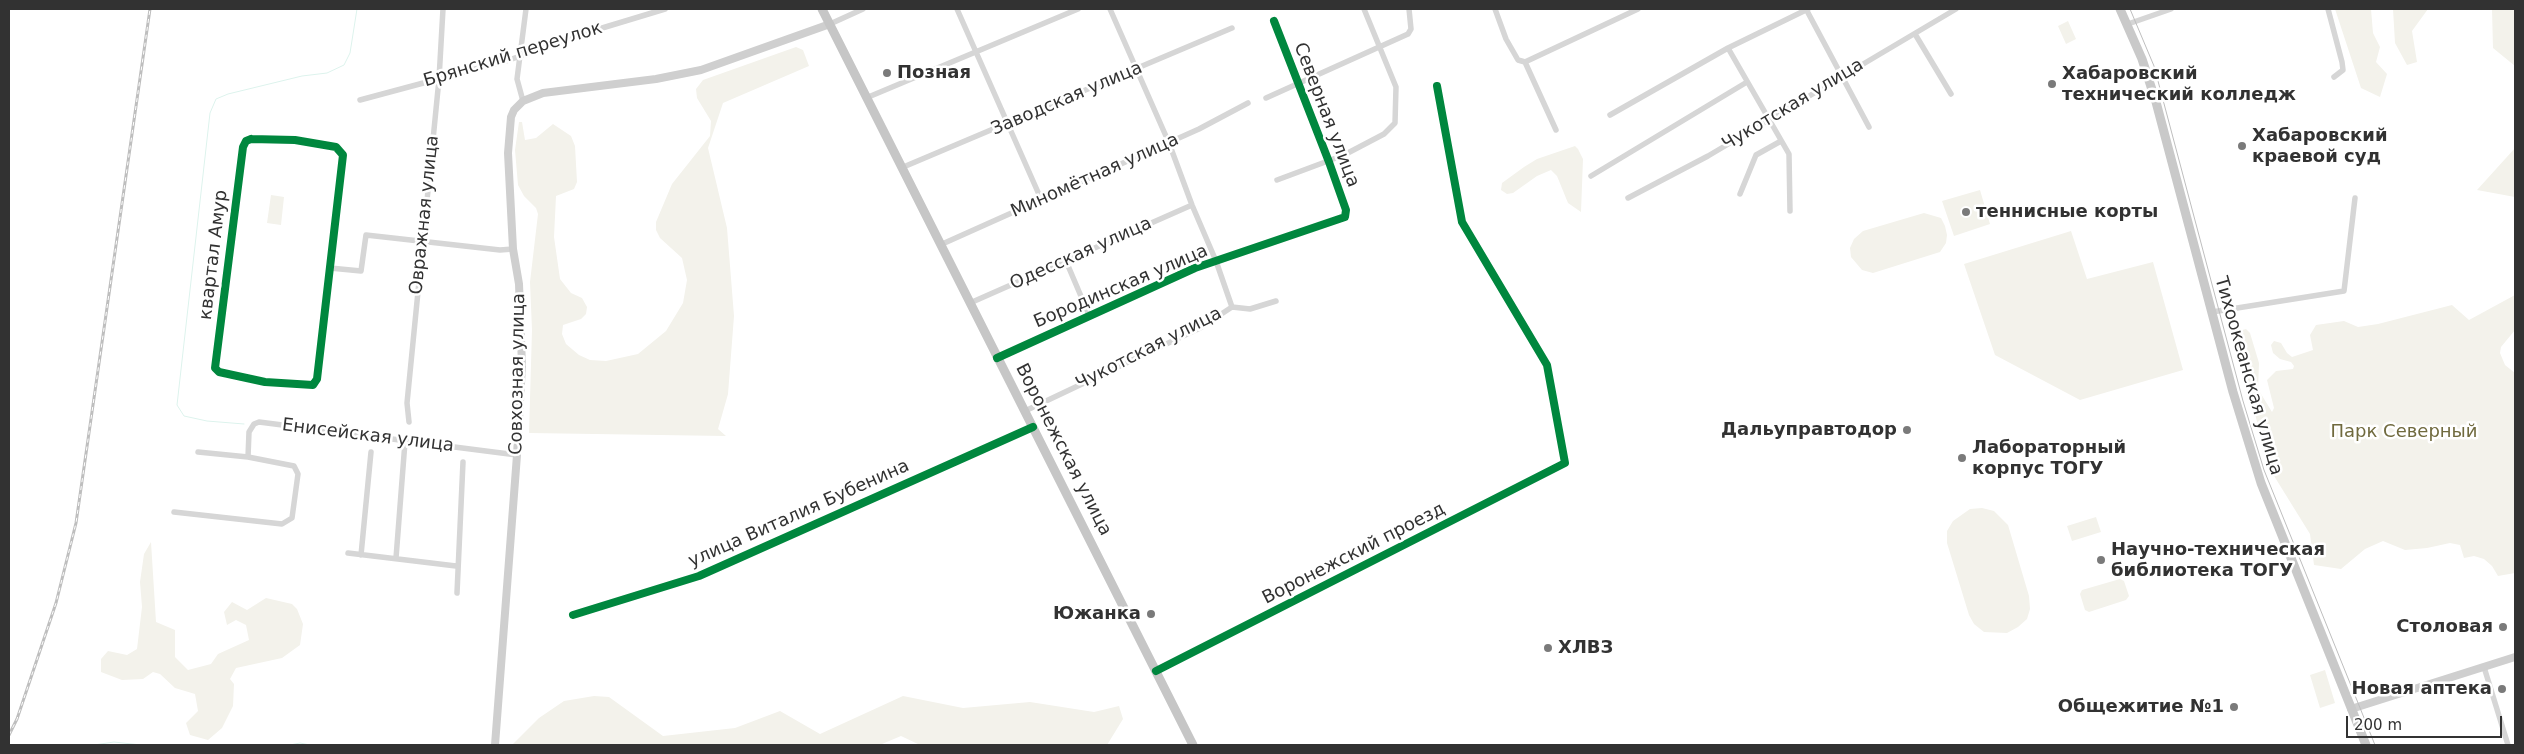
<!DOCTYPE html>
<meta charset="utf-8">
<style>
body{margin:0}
#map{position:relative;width:2524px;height:754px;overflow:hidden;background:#fff;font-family:"DejaVu Sans",sans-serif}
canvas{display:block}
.frame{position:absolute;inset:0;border:10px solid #323232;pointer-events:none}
.scale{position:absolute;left:2346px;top:716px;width:156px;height:22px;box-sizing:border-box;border:2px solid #323232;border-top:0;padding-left:6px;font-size:15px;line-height:18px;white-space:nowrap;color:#323232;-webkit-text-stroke:4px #fff;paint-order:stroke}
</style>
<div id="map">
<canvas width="2524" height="754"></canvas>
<div class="frame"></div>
<div class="scale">200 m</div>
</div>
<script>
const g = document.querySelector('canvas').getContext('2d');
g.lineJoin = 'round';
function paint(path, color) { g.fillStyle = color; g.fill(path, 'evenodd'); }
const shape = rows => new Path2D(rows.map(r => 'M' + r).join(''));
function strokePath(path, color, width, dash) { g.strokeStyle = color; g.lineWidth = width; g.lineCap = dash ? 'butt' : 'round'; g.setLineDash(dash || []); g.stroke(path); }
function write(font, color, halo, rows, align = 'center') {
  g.font = font + ' "DejaVu Sans",sans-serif'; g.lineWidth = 5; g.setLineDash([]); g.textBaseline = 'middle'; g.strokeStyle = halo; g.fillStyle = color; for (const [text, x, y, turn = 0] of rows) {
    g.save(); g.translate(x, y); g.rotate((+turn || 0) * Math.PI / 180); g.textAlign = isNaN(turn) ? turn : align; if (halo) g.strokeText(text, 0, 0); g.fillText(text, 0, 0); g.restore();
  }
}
const green = shape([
 [2335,9,2371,9,2373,33,2380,47,2376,62,2387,74,2380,97,2361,88],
 [2393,9,2428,9,2412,31,2417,62,2407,65,2395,43],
 [2492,9,2515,9,2515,66,2493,48],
 [2068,21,2076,39,2066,44,2058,26],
 [796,47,803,50,809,66,723,103,708,148,727,228,734,316,728,394,718,429,726,436,529,433,532,330,530,282,538,214,536,208,524,196,518,185,515,150,519,122,522,122,525,140,536,138,553,124,571,136,575,146,577,182,574,189,556,196,554,237,560,279,571,293,582,298,587,307,586,314,581,319,563,325,562,334,566,344,579,355,590,360,606,361,638,354,666,331,683,303,687,280,682,258,660,238,656,230,656,222,672,184,710,136,711,121,697,98,696,89,703,80],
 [1575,146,1578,149,1583,159,1581,212,1568,203,1557,176,1551,170,1537,176,1513,193,1507,194,1501,190,1502,183,1524,167,1537,159],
 [2515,148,2515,197,2477,190],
 [1980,190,1990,224,1954,236,1942,201],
 [271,195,284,197,281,225,267,223],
 [1924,213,1941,218,1945,226,1947,235,1946,243,1940,252,1873,273,1862,270,1851,257,1850,248,1854,239,1863,231],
 [2071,231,2087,279,2153,262,2183,370,2080,400,1995,355,1964,264],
 [2515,295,2515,330,2501,347,2500,353,2505,365,2515,373,2515,573,2498,576,2492,566,2484,559,2474,556,2464,558,2460,545,2450,543,2427,548,2405,550,2383,541,2365,549,2341,569,2314,565,2310,534,2271,471,2232,333,2246,329,2250,333,2259,363,2258,389,2272,412,2274,408,2267,380,2276,371,2293,369,2294,366,2291,362,2280,359,2273,353,2271,345,2274,341,2281,343,2287,353,2292,357,2313,350,2310,335,2316,325,2344,321,2358,327,2378,324,2452,305,2469,320],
 [1982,508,1994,511,2008,525,2029,596,2030,609,2027,619,2018,627,2007,633,1984,632,1974,624,1969,615,1947,543,1947,531,1953,521,1970,509],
 [2096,517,2101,532,2072,541,2067,526],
 [151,542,156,622,175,630,175,657,188,670,211,664,218,654,249,640,246,625,236,620,227,625,224,612,232,602,247,610,266,598,292,604,297,609,303,624,300,645,282,658,236,668,230,679,234,684,233,706,222,728,208,740,190,735,186,723,198,711,195,694,175,688,160,674,153,672,143,679,122,680,101,672,101,659,108,651,127,655,137,649,142,607,140,582,144,554],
 [2120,579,2124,581,2129,596,2126,600,2089,612,2085,610,2080,594,2082,590],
 [2325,670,2335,703,2320,708,2310,675],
 [594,696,609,697,663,736,735,728,780,711,820,734,903,696,963,708,1030,702,1094,712,1119,706,1123,719,1107,745,920,745,901,736,882,744,883,745,512,745,539,718,564,701]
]);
const stream = shape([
 [244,424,207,421,184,416,177,405,210,113,216,99,228,94,302,76,327,73,344,65,350,53,357,9],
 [94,745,114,742,141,745],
 [231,745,252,745],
 [290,745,300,743,310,745]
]);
const minor = shape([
 [957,9,1041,199],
 [1110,9,1169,143,1192,205,1216,261,1232,307],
 [1495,9,1506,39,1518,60,1525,62,1556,130],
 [1806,9,1869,127],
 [2328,9,2342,62,2343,70,2334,77],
 [830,24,863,9],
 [2128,24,2171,9],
 [1915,34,1951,94],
 [1728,48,1789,154,1790,211],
 [1525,62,1638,9],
 [866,98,1078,9],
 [1266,98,1408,34,1411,29,1409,9],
 [360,100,509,60,579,35,665,9],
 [523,101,517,79,526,9],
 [1610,115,1728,48,1808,9],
 [251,139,295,140,336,147,343,155,317,379,313,385,265,382,219,372,215,368,243,147,246,141,251,139],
 [901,168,1232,28],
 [1591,176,1747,82],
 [1277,180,1344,155,1384,134,1395,123,1396,87,1364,9],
 [1740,194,1756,155,1781,141],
 [1628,198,1708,156,1956,9],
 [940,245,1199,129,1248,103],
 [1066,261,1089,315],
 [330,268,361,271,366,235,500,250,513,249],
 [970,303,1192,205],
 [2212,312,2344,291,2355,198],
 [997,358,1195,268,1345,217,1346,210,1329,162,1274,21],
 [1025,411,1200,328,1232,307,1250,309,1276,301],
 [409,422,407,403,439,79,443,9],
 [248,457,249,432,254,424,259,422,517,455],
 [174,512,282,524,292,518,298,474,294,466,248,457,198,452],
 [348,553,456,566],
 [361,555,371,452],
 [396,558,405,442],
 [457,593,463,462],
 [573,615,699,576,1033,427],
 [2484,667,2508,745],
 [1156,671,1565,463,1547,365,1462,222,1437,86]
]);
const secondary = shape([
 [2351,709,2515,657],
 [495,745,517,455,522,366,519,284,513,249,508,153,511,117,514,110,523,101,543,93,656,79,701,70,830,24]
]);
const primary = shape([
 [2120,9,2142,59,2156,102,2233,392,2261,483,2366,745]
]);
const trunk = shape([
 [822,9,1193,745]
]);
const tram = shape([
 [2130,9,2154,66,2243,401,2264,470,2375,745]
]);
const rail = shape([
 [9,735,17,719,56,603,76,523,150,9]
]);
const cycleway = shape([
 [251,139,295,140,336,147,343,155,317,379,313,385,265,382,219,372,215,368,243,147,246,141,251,139],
 [997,358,1195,268,1345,217,1346,210,1329,162,1274,21],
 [573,615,699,576,1033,427],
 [1156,671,1565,463,1547,365,1462,222,1437,86]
]);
const markers = [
 [887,73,5,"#7a7a7a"],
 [2052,84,5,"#7a7a7a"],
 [2242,146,5,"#7a7a7a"],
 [1966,212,5,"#7a7a7a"],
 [1907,430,5,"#7a7a7a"],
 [1962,458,5,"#7a7a7a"],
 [2101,560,5,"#7a7a7a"],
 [1151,614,5,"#7a7a7a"],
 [2503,627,5,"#7a7a7a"],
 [1548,648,5,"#7a7a7a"],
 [2502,689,5,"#7a7a7a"],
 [2234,707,5,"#7a7a7a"]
];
const streetNames = [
 ["Брянский переулок",513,55,-17],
 ["Заводская улица",1067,99,-23],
 ["Чукотская улица",1793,105,-31],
 ["Северная улица",1326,115,69],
 ["Миномётная улица",1095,176,-24],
 ["Овражная улица",425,215,-84],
 ["Одесская улица",1081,254,-24],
 ["квартал Амур",214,255,-83],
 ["Бородинская улица",1121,287,-23],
 ["Чукотская улица",1149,349,-27],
 ["Совхозная улица",518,374,-89],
 ["Тихоокеанская улица",2248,376,74],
 ["Енисейская улица",368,436,7],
 ["Воронежская улица",1063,450,63],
 ["улица Виталия Бубенина",799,514,-24],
 ["Воронежский проезд",1354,554,-27]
];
const poiNames = [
 ["Позная",897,73],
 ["Хабаровский",2062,74],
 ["технический колледж",2062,95],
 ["Хабаровский",2252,136],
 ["краевой суд",2252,157],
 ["теннисные корты",1976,212],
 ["Дальуправтодор",1897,430,"right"],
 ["Лабораторный",1972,448],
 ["корпус ТОГУ",1972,469],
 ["Научно-техническая",2111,550],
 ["библиотека ТОГУ",2111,571],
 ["Южанка",1141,614,"right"],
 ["Столовая",2493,627,"right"],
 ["ХЛВЗ",1558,648],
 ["Новая аптека",2492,689,"right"],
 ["Общежитие №1",2224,707,"right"]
];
const parkNames = [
 ["Парк Северный",2404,432]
];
paint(green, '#f3f2eb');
strokePath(stream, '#ddf3ed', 1);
strokePath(minor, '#d6d6d6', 5.5);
strokePath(secondary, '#cfcfcf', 8);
strokePath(primary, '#c9c9c9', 9);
strokePath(trunk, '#c6c6c6', 9);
strokePath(tram, '#bebebe', 1);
strokePath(rail, '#bebebe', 3);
strokePath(rail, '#fff', 1, [4]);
strokePath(cycleway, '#00873e', 8);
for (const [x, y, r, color] of markers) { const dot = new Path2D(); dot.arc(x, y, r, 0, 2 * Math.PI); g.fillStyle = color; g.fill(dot); strokePath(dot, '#fff', 2); }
write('18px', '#323232', '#fff', streetNames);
write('bold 18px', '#323232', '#fff', poiNames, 'left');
write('18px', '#706a3e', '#fff', parkNames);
</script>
